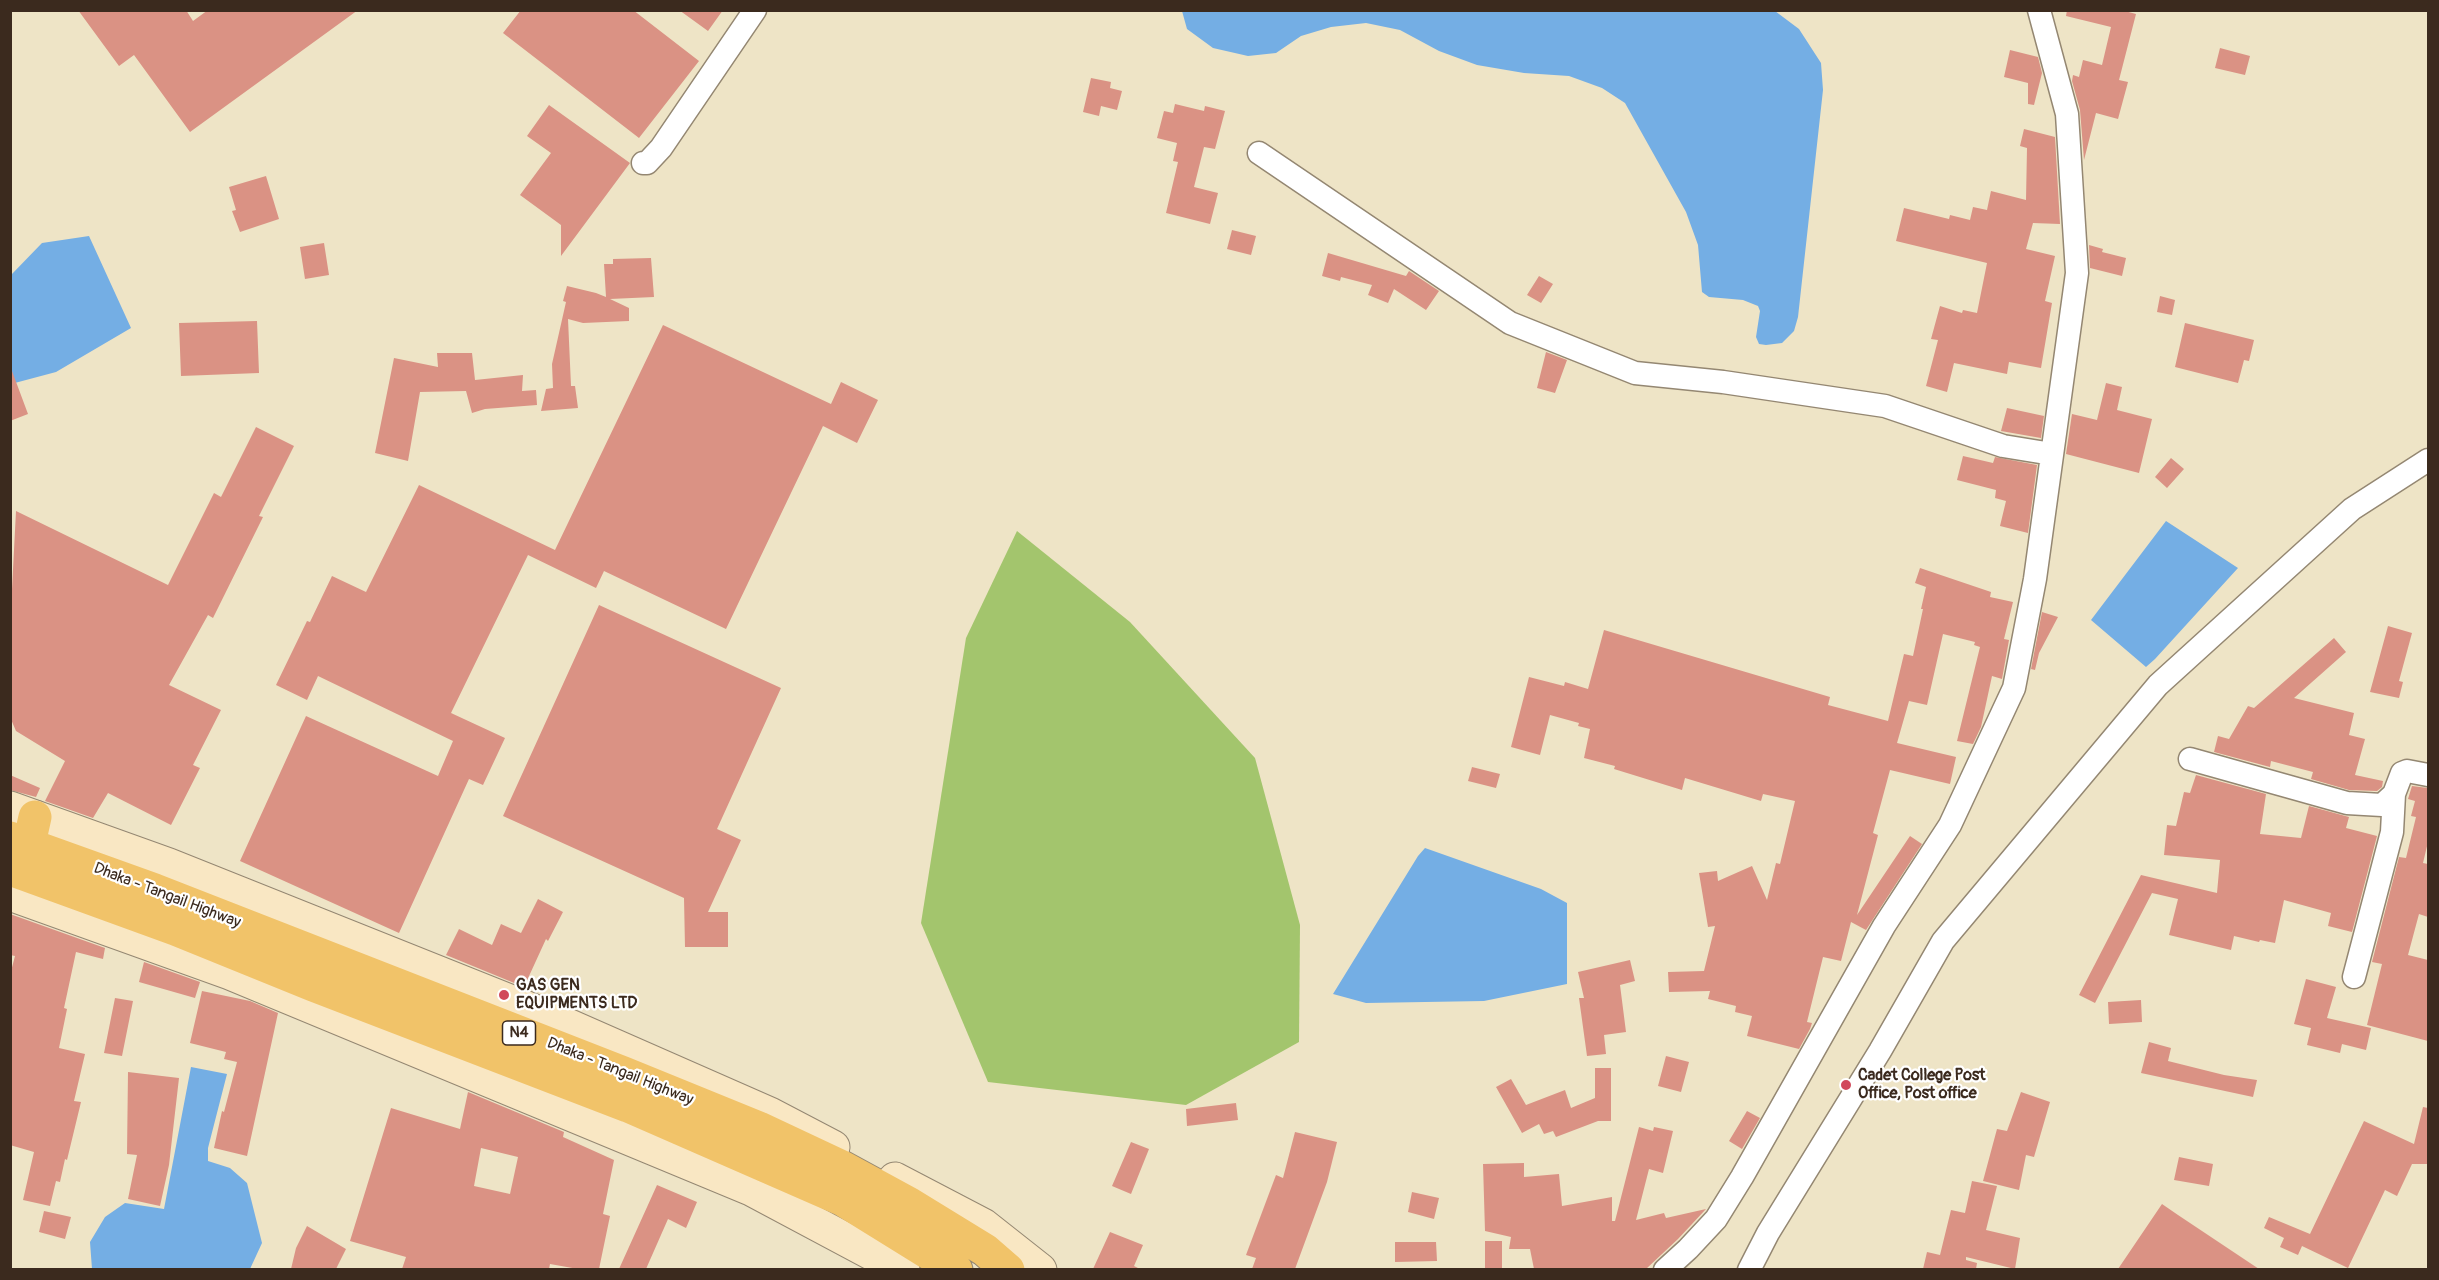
<!DOCTYPE html>
<style>
body{margin:0}
#map{position:relative;width:2439px;height:1280px;overflow:hidden;background:#eee4c6;font-family:Pangolin,sans-serif}
canvas{display:block}
.frame{position:absolute;inset:0;border:12px solid #3b2a1e;pointer-events:none}
</style>
<div id="map">
<canvas width="2439" height="1280"></canvas>
<div class="frame"></div>
</div>
<script>
const g = document.querySelector('canvas').getContext('2d');
g.lineJoin = 'round';
function paint(path, color) { g.fillStyle = color; g.fill(path, 'evenodd'); }
const shape = rows => new Path2D(rows.map(r => 'M' + r).join(''));
function strokePath(path, color, width, dash) { g.strokeStyle = color; g.lineWidth = width; g.lineCap = dash ? 'butt' : 'round'; g.setLineDash(dash || []); g.stroke(path); }
function write(font, color, halo, rows, align = 'center') {
  g.font = font + ' Pangolin,sans-serif'; g.lineWidth = 4.5; g.setLineDash([]); g.textBaseline = 'middle'; g.strokeStyle = halo; g.fillStyle = color; for (const [text, x, y, turn = 0] of rows) {
    g.save(); g.translate(x, y); g.rotate((+turn || 0) * Math.PI / 180); g.textAlign = isNaN(turn) ? turn : align; if (halo) g.strokeText(text, 0, 0); g.fillText(text, 0, 0); g.restore();
  }
}
const green = shape([
 [1017,531,1130,622,1255,758,1300,925,1299,1042,1186,1105,988,1082,921,923,966,638]
]);
const water = shape([
 [1182,11,1775,11,1799,29,1821,63,1823,90,1798,317,1794,331,1782,343,1766,345,1759,344,1756,337,1760,311,1758,306,1743,300,1709,297,1702,292,1698,245,1686,212,1625,103,1602,88,1569,76,1524,73,1477,65,1439,51,1400,30,1366,23,1331,27,1301,36,1276,53,1248,56,1213,48,1187,29],
 [89,236,131,328,56,372,11,384,11,275,42,243],
 [2166,521,2238,568,2155,659,2146,667,2091,620],
 [1425,848,1541,889,1567,903,1567,984,1484,1001,1366,1003,1333,994,1418,856],
 [191,1067,227,1074,208,1148,208,1161,230,1168,247,1183,262,1243,250,1269,92,1269,90,1242,105,1217,125,1203,164,1209]
]);
const building = shape([
 [78,10,186,10,193,21,208,10,358,10,190,132,134,55,119,66],
 [521,10,633,10,699,61,639,138,503,33],
 [679,10,723,10,708,31],
 [2067,10,2121,10,2136,14,2119,80,2128,82,2118,119,2096,113,2084,160,2080,110,2072,81,2073,75,2079,77,2083,60,2102,65,2111,27,2066,16],
 [2220,48,2250,56,2245,75,2215,68],
 [2010,50,2038,57,2042,73,2034,105,2028,104,2028,83,2004,77],
 [1091,78,1111,82,1110,88,1122,91,1117,110,1101,106,1099,116,1083,112],
 [1175,104,1204,111,1205,106,1225,111,1215,149,1204,147,1194,187,1218,193,1210,224,1166,213,1178,162,1173,161,1177,143,1157,138,1164,111,1173,113],
 [549,105,630,163,561,256,561,225,520,195,551,153,527,136],
 [2024,129,2055,137,2060,224,2033,223,2026,249,2055,256,2045,301,2052,303,2041,368,2009,362,2007,374,1954,363,1947,392,1926,386,1938,340,1931,339,1940,306,1962,313,1963,310,1977,313,1987,263,1896,241,1904,208,1949,219,1950,215,1970,220,1973,207,1987,210,1991,191,2026,200,2027,148,2020,146],
 [266,176,279,219,240,232,232,211,236,210,229,187],
 [1232,230,1256,236,1251,255,1227,249],
 [324,243,329,275,305,279,300,247],
 [2089,245,2103,249,2102,252,2126,258,2122,276,2090,268],
 [1328,253,1406,276,1409,271,1439,291,1426,310,1394,289,1388,303,1368,295,1372,285,1341,277,1340,281,1322,276],
 [651,258,654,297,610,299,629,308,629,321,583,323,568,319,571,386,575,386,578,408,541,411,546,389,553,388,552,364,566,302,563,301,567,286,596,293,606,297,604,264,613,264,613,259],
 [1539,276,1553,284,1541,303,1527,295],
 [2160,296,2175,300,2172,315,2157,312],
 [257,321,259,373,181,376,179,323],
 [2185,323,2254,340,2249,361,2244,360,2238,383,2175,367],
 [663,325,831,404,841,382,878,400,857,443,823,426,726,629,604,571,596,588,528,555,451,713,505,738,483,785,469,779,399,933,240,861,306,716,438,776,453,741,318,676,307,700,276,685,307,621,310,622,332,576,366,592,419,485,555,550],
 [1546,352,1567,360,1555,393,1537,388],
 [437,353,472,353,475,380,523,375,522,391,536,390,537,405,485,409,472,413,466,391,420,392,408,461,375,453,394,358,438,367],
 [10,371,12,371,28,414,10,421],
 [2106,383,2122,387,2117,410,2152,419,2139,473,2066,454,2072,414,2097,420],
 [2007,408,2044,416,2041,438,2001,431],
 [256,427,294,446,259,516,263,517,213,618,208,615,169,685,221,710,193,765,200,768,171,825,108,793,93,818,45,801,65,761,16,731,10,717,10,628,16,511,168,585,214,493,221,497],
 [1963,456,1993,463,1995,457,2037,465,2028,533,2000,526,2006,501,1995,498,1996,490,1957,480],
 [2171,458,2184,469,2167,488,2155,477],
 [1920,568,1991,592,1990,597,2013,602,2004,639,2009,640,2002,679,1992,676,1981,727,1973,744,1957,741,1980,647,1974,645,1975,642,1943,634,1927,705,1909,701,1897,743,1956,757,1950,784,1890,770,1873,833,1878,835,1857,915,1910,836,1922,844,1866,930,1851,922,1841,961,1823,957,1807,1022,1812,1023,1810,1029,1799,1049,1747,1036,1752,1016,1735,1012,1736,1006,1708,999,1710,991,1669,992,1668,972,1704,971,1715,926,1708,927,1699,873,1717,871,1718,881,1752,866,1767,900,1776,863,1780,864,1795,801,1763,794,1761,801,1685,778,1682,790,1614,769,1615,766,1584,758,1590,729,1578,726,1579,723,1550,715,1540,755,1511,747,1529,677,1564,686,1565,682,1588,689,1604,630,1830,697,1828,705,1888,721,1904,654,1913,656,1923,609,1921,609,1926,587,1915,583],
 [599,605,781,688,717,829,741,840,708,912,728,912,728,947,685,947,684,898,503,816],
 [2042,612,2058,617,2039,653,2035,670,2031,669],
 [2388,626,2412,633,2399,681,2403,682,2399,698,2370,692],
 [2334,638,2346,652,2294,698,2354,713,2349,735,2365,739,2355,775,2383,781,2382,787,2377,791,2349,790,2311,779,2313,772,2271,761,2270,767,2214,752,2218,736,2229,739,2248,706,2254,708],
 [1472,767,1500,774,1496,788,1468,781],
 [10,775,40,788,36,797,10,790],
 [2196,775,2266,794,2260,834,2301,838,2309,806,2349,817,2346,828,2377,836,2352,932,2328,926,2331,913,2284,900,2275,943,2260,940,2259,942,2234,936,2231,950,2169,935,2178,899,2152,893,2095,1003,2079,995,2141,875,2217,893,2220,860,2164,855,2167,825,2176,826,2184,792,2190,793],
 [2412,786,2428,788,2428,842,2423,863,2428,864,2428,917,2419,914,2408,955,2428,960,2428,1041,2367,1025,2382,964,2372,962,2399,857,2406,858,2416,817,2411,816,2415,801,2408,799],
 [538,899,563,912,548,941,546,939,524,987,446,955,459,929,492,945,501,924,521,933],
 [10,914,105,948,103,959,76,952,64,1008,67,1009,59,1048,85,1054,74,1101,81,1102,67,1160,65,1159,60,1182,56,1181,50,1206,23,1200,34,1152,10,1145,10,975,15,956,10,955],
 [1630,960,1635,981,1620,985,1626,1032,1604,1035,1606,1054,1587,1056,1579,998,1584,998,1578,972],
 [144,962,200,982,195,998,139,982],
 [2306,979,2336,987,2327,1018,2371,1028,2366,1050,2342,1044,2340,1053,2307,1045,2311,1028,2294,1024],
 [202,991,250,1001,278,1013,247,1156,214,1148,222,1111,224,1112,237,1062,224,1059,226,1052,190,1043],
 [115,998,133,1001,122,1056,104,1053],
 [2141,1000,2142,1022,2109,1024,2108,1002],
 [2149,1042,2171,1048,2168,1061,2224,1075,2257,1080,2253,1097,2141,1073],
 [1666,1056,1689,1062,1681,1092,1658,1086],
 [1595,1068,1611,1068,1611,1121,1598,1121,1556,1137,1553,1131,1544,1134,1539,1124,1522,1133,1496,1087,1511,1079,1526,1105,1565,1090,1571,1108,1595,1098],
 [128,1072,179,1078,169,1165,160,1206,128,1199,137,1155,127,1154],
 [468,1092,564,1132,563,1137,614,1160,603,1214,610,1216,599,1269,578,1269,550,1264,549,1269,402,1269,406,1257,350,1241,391,1108,460,1129],
 [481,1148,518,1157,510,1194,474,1186],
 [2021,1092,2050,1102,2034,1157,2026,1155,2019,1190,1983,1181,1997,1129,2007,1131],
 [1236,1103,1238,1120,1187,1126,1186,1109],
 [2423,1107,2428,1108,2428,1164,2412,1164,2397,1196,2385,1190,2348,1268,2302,1246,2298,1255,2280,1247,2284,1238,2264,1228,2269,1217,2310,1234,2364,1121,2414,1144],
 [1747,1111,1760,1118,1742,1149,1729,1141],
 [1639,1127,1653,1131,1654,1127,1673,1131,1663,1173,1649,1169,1636,1220,1664,1213,1666,1218,1706,1209,1678,1239,1646,1269,1534,1269,1530,1249,1509,1249,1511,1237,1485,1231,1483,1164,1524,1163,1524,1177,1559,1174,1562,1206,1612,1197,1612,1221,1615,1221],
 [1295,1132,1337,1142,1327,1182,1295,1269,1252,1269,1256,1258,1246,1255,1276,1175,1283,1178],
 [1131,1142,1149,1149,1131,1194,1112,1186],
 [2179,1157,2213,1164,2209,1186,2174,1180],
 [1972,1181,1997,1186,1986,1230,2020,1238,2015,1269,1966,1257,1966,1260,1977,1263,1976,1269,1923,1269,1927,1252,1940,1255,1951,1210,1965,1213],
 [657,1185,697,1202,686,1228,668,1219,646,1269,619,1269],
 [1412,1192,1439,1198,1434,1219,1408,1212],
 [2162,1204,2178,1215,2259,1269,2118,1269],
 [44,1211,71,1217,65,1239,39,1232],
 [307,1226,346,1249,336,1269,291,1269,296,1248],
 [1110,1232,1143,1245,1134,1266,1140,1269,1093,1269],
 [1485,1241,1502,1241,1502,1269,1485,1269],
 [1395,1242,1436,1242,1437,1261,1395,1262]
]);
const street = shape([
 [1259,153,1510,323,1635,373,1723,382,1885,406,2003,446,2052,454],
 [643,163,647,163,661,148,755,10],
 [2190,759,2347,803,2382,805,2394,794,2402,773,2407,771,2428,775],
 [2354,977,2392,832,2394,794],
 [1665,1270,1688,1249,1716,1219,1742,1177,1884,926,1950,825,2014,688,2035,579,2077,273,2067,114,2039,10],
 [1749,1270,1768,1233,1880,1051,1943,941,2158,685,2352,509,2428,460]
]);
const secondary = shape([
 [10,808,169,865,547,1016,770,1114,833,1147],
 [10,894,230,973,751,1189,903,1270],
 [895,1179,983,1225,1040,1270]
]);
const highway = shape([
 [10,838,155,890,624,1073,759,1128,842,1167,910,1204,985,1250,1008,1270],
 [29,844,35,817],
 [10,869,175,929,313,985,628,1106,843,1200,956,1270]
]);
const markers = [
 [504,995,6,"#d1495b"],
 [1846,1085,6,"#d1495b"]
];
const shields = [
 [519,1033,33]
];
const shieldNames = [
 ["N4",519,1033]
];
const streetNames = [
 ["Dhaka - Tangail Highway",167,896,21],
 ["Dhaka - Tangail Highway",620,1072,22]
];
const poiNames = [
 ["GAS GEN",516,986],
 ["EQUIPMENTS LTD",516,1004],
 ["Cadet College Post",1858,1076],
 ["Office, Post office",1858,1094]
];
paint(green, '#a3c56d');
paint(water, '#74aee4');
paint(building, '#da9284');
strokePath(street, '#948772', 25);
strokePath(secondary, '#948772', 35);
strokePath(highway, '#948772', 35);
strokePath(street, '#fff', 22);
strokePath(secondary, '#f9e7c3', 33);
strokePath(highway, '#f1c369', 33);
for (const [x, y, r, color] of markers) { const dot = new Path2D(); dot.arc(x, y, r, 0, 2 * Math.PI); g.fillStyle = color; g.fill(dot); strokePath(dot, '#fff', 2); }
for (const [x, y, w] of shields) { const box = new Path2D(); box.roundRect(x - w / 2, y - 12, w, 24, 4.5); g.fillStyle = '#fff'; g.fill(box); strokePath(box, '#3b2a1e', 1.5); }
write('bold 15px', '#3b2a1e', null, shieldNames);
write('16px', '#3b2a1e', '#fff', streetNames);
write('bold 16px', '#3b2a1e', '#fff', poiNames, 'left');
</script>
